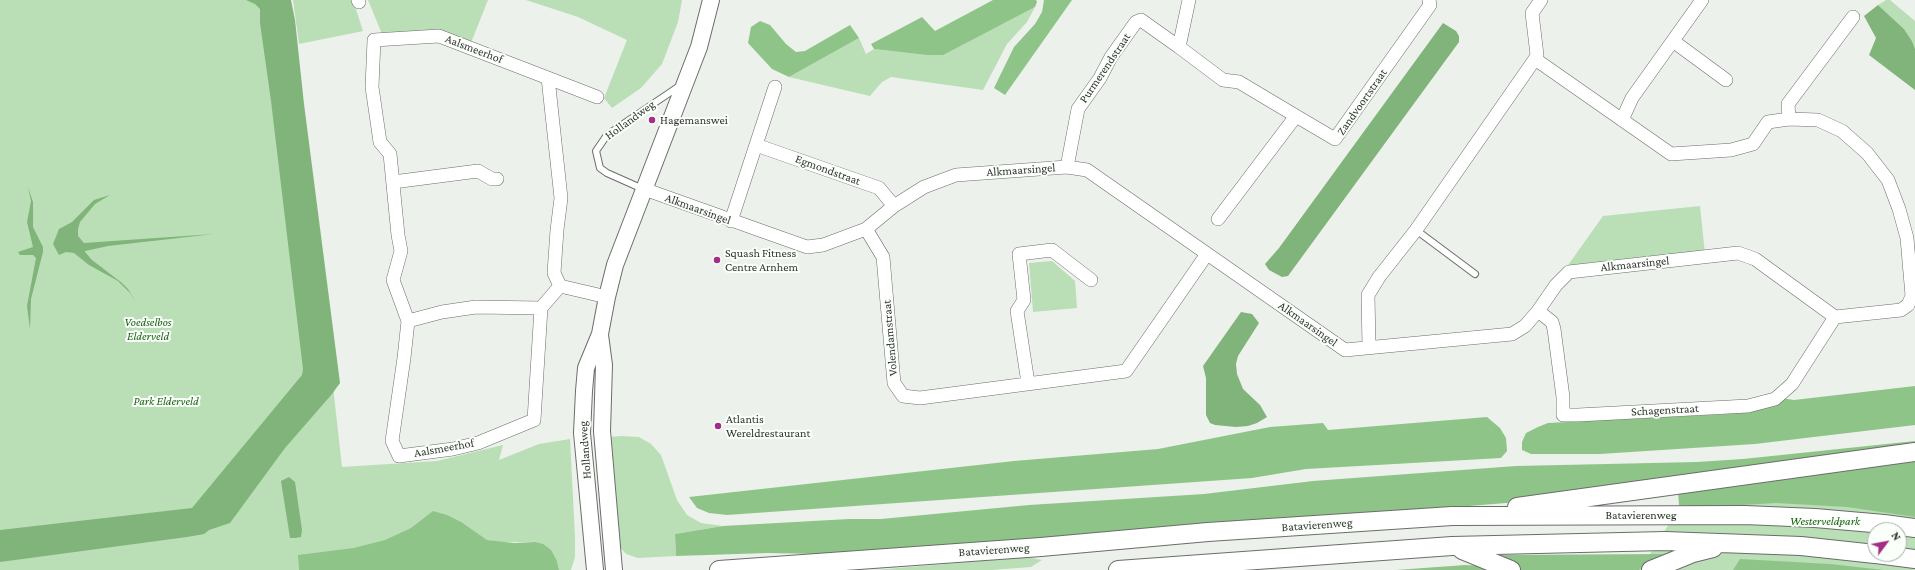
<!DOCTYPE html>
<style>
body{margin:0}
#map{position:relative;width:1915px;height:570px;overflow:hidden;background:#edf1ec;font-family:"Crimson Pro",serif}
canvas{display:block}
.north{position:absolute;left:1867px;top:522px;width:40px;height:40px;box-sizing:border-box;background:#fafffa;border:1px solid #aaaeaa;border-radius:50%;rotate:58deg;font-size:11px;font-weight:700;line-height:16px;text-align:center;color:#333432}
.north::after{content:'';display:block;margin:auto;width:14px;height:18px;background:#a42e87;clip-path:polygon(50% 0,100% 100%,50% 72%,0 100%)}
</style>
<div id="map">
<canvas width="1915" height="570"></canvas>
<div class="north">N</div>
</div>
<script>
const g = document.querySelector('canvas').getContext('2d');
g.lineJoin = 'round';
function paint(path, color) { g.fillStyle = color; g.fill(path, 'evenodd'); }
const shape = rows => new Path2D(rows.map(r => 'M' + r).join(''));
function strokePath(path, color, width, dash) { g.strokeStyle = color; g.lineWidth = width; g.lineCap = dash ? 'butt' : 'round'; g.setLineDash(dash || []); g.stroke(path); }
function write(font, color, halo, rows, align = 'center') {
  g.font = font + ' "Crimson Pro",serif'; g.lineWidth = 4; g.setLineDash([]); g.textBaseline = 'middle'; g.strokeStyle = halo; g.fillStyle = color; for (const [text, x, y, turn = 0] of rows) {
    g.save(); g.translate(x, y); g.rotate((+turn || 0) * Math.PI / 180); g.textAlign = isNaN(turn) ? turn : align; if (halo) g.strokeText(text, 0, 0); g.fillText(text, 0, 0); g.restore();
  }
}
const green = shape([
 [0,0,290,0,342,467,437,461,503,445,499,460,539,444,570,439,575,537,575,557,571,570,559,570,557,561,535,542,497,542,487,540,477,534,318,570,0,570],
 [293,0,353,0,363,31,299,44],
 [368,0,488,0,470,45,382,34],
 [526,0,682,0,678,22,662,64,641,88,612,108,604,98,627,40,578,17],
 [1886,0,1890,0,1915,21,1915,49,1912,41,1904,29,1878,5],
 [1035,7,1027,22,1007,44,983,90,891,77,882,82,870,96,789,77,859,38,866,54,874,49,926,55,1000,25],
 [1700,206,1705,254,1566,268,1603,216],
 [1052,261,1075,281,1077,308,1033,312,1029,263],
 [621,436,639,437,651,444,661,455,677,500,687,515,701,523,723,526,675,534,676,556,638,558,626,554,619,546,608,437],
 [1915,466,1915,570,1640,570,1691,489],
 [1875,530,1899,530,1899,554,1875,554],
 [1028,557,1042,560,1031,567,992,570,875,570]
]);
const forest = shape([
 [993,0,1036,0,1037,2,1035,7,943,55,926,55,874,49,871,44,922,17,935,31],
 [1044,0,1072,0,1005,95,994,88,1014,47,1035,24,1042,12],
 [760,21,770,25,786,44,796,52,805,51,850,25,859,38,789,77,772,69,748,43,751,27],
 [1915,386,1915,425,1755,444,1600,454,1531,454,1522,450,1522,442,1526,433,1538,427,1548,423,1727,414,1768,405,1781,398,1794,400],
 [1487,417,1500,428,1506,438,1507,451,1501,458,1306,469,1252,478,727,515,709,513,697,508,689,497,1014,461,1158,449,1270,427,1323,423,1328,430],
 [1915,441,1915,448,1580,497,865,555,768,553,676,556,675,534,723,526,849,519,881,519,1029,505,1204,494,1313,481,1516,466,1697,462,1743,459],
 [1915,459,1915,517,1847,507,1776,503,1707,507,1679,505,1678,491,1740,485],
 [433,511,447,515,461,522,487,540,514,543,535,542,543,544,551,550,557,561,559,570,299,570,298,555,354,548,385,540,411,528],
 [1668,554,1639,570,1520,570,1503,559,1491,555],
 [1740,559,1830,564,1884,570,1733,570],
 [1465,565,1487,566,1500,570,1396,570]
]);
const water = shape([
 [246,0,291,0,295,20,304,104,340,383,332,394,285,448,230,523,209,530,204,534,187,537,0,562,0,530,192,508,302,375,303,369,271,101,260,23,260,9,255,4],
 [1878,5,1904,29,1912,41,1915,49,1915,90,1869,55,1876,38,1864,16],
 [1443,23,1456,31,1459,36,1459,42,1288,276,1282,277,1269,270,1265,264,1279,248],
 [28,187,33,202,33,227,43,247,43,252,31,299,30,329,27,306,36,258,33,255,20,255,18,252,33,247,27,222,31,201],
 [110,195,95,204,80,222,78,229,78,236,84,243,214,234,108,246,85,251,85,252,92,260,122,283,128,289,136,302,130,293,118,281,89,265,74,253,66,252,59,255,53,244,59,229,72,222,94,200],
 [1241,312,1252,314,1259,323,1238,356,1236,364,1237,374,1243,389,1260,405,1267,417,1257,423,1248,426,1236,427,1215,425,1210,423,1206,415,1206,378,1203,366],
 [289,477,295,482,302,530,301,537,295,538,290,538,281,481]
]);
const service = shape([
 [643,189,607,173,600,168,596,151,607,135,681,85],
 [1416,230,1475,274]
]);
const minor = shape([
 [358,0,359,2],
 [1673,41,1726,80],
 [1179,47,1223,80,1239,82,1296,116],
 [1535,59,1537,55,1532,13,1541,0],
 [548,78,597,97],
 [1789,119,1788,104,1853,17],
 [1622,120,1632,98,1702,0],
 [756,145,879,188,894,206],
 [1067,167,1078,109,1100,78,1111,57,1136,22,1141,20,1179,47,1189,0],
 [393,182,478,171,492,179,497,179],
 [644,189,807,247,823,245,866,229,894,206,924,187,956,175,1067,167,1087,170,1345,350,1512,334,1525,326,1538,311,1556,285,1569,272,1738,253,1755,259,1835,317,1901,310,1908,305,1912,296,1907,238,1899,209,1888,180,1867,153,1842,131,1818,120,1789,119,1768,122,1753,144,1731,150,1671,154,1535,59,1416,230,1379,277,1368,295,1369,347],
 [1218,219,1296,116,1335,139,1430,5,1429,0],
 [731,221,775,87],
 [866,229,883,257,894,383,903,396,920,398,1126,371,1207,254],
 [560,286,541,308,534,420,478,443,453,449,399,456,392,441,404,358,408,321,393,280,401,251,398,235,390,154,380,142,372,87,374,40,439,36,548,78,561,198,557,230,554,273,560,286,607,297],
 [1538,311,1552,322,1554,329,1563,397,1563,415,1578,415,1748,406,1775,399,1792,384,1835,317],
 [408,321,442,312,476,307,541,308],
 [1028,383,1017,311,1024,300,1019,254,1052,250,1091,280]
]);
const tertiary = shape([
 [600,335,604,365,602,431,614,570],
 [595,570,582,433,584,391,586,368,600,334,607,297,615,265,699,47,711,0]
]);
const secondary = shape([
 [1517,507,1915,452],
 [1462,550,1511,570],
 [1876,554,1915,559],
 [719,570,1041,547,1208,532,1452,516,1745,515,1815,518,1884,524,1915,528],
 [1118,570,1452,546,1665,541,1801,546,1875,554],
 [1651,570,1693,553,1713,548]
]);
const markers = [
 [652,120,4,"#a42e87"],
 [717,260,4,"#a42e87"],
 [718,426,4,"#a42e87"]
];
const streetNames = [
 ["Aalsmeerhof",474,49,21],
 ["Purmerendstraat",1105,68,-56],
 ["Zandvoortstraat",1362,102,-55],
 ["Hollandweg",630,120,-36],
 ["Egmondstraat",828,170,20],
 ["Alkmaarsingel",1021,170,-4],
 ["Alkmaarsingel",698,209,20],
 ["Alkmaarsingel",1635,264,-6],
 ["Alkmaarsingel",1308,324,35],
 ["Volendamstraat",890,338,-95],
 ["Schagenstraat",1665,410,-3],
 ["Aalsmeerhof",444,448,-10],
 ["Hollandweg",585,450,-94],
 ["Batavierenweg",1641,515],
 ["Batavierenweg",1317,525,-4],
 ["Batavierenweg",994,550,-4]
];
const poiNames = [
 ["Hagemanswei",660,120],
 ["Squash Fitness",725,253],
 ["Centre Arnhem",725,267],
 ["Atlantis",726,419],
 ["Wereldrestaurant",726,433]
];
const parkNames = [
 ["Voedselbos",148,322],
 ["Elderveld",148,336],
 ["Park Elderveld",166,401],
 ["Westerveldpark",1825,521]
];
paint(green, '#badeb6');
paint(forest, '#8fc489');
paint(water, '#80b47a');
strokePath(service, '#6a6e69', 8);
strokePath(minor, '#6a6e69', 14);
strokePath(tertiary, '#6a6e69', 18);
strokePath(secondary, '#6a6e69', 20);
strokePath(service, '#fff', 6);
strokePath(minor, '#fff', 13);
strokePath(tertiary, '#fff', 16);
strokePath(secondary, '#fff', 18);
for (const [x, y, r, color] of markers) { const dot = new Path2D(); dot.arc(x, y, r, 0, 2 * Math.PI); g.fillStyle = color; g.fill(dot); strokePath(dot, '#fafffa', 1.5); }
write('12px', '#333432', '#fafffa', streetNames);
write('12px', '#333432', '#fafffa', poiNames, 'left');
write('italic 12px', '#185f11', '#fafffa', parkNames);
</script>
